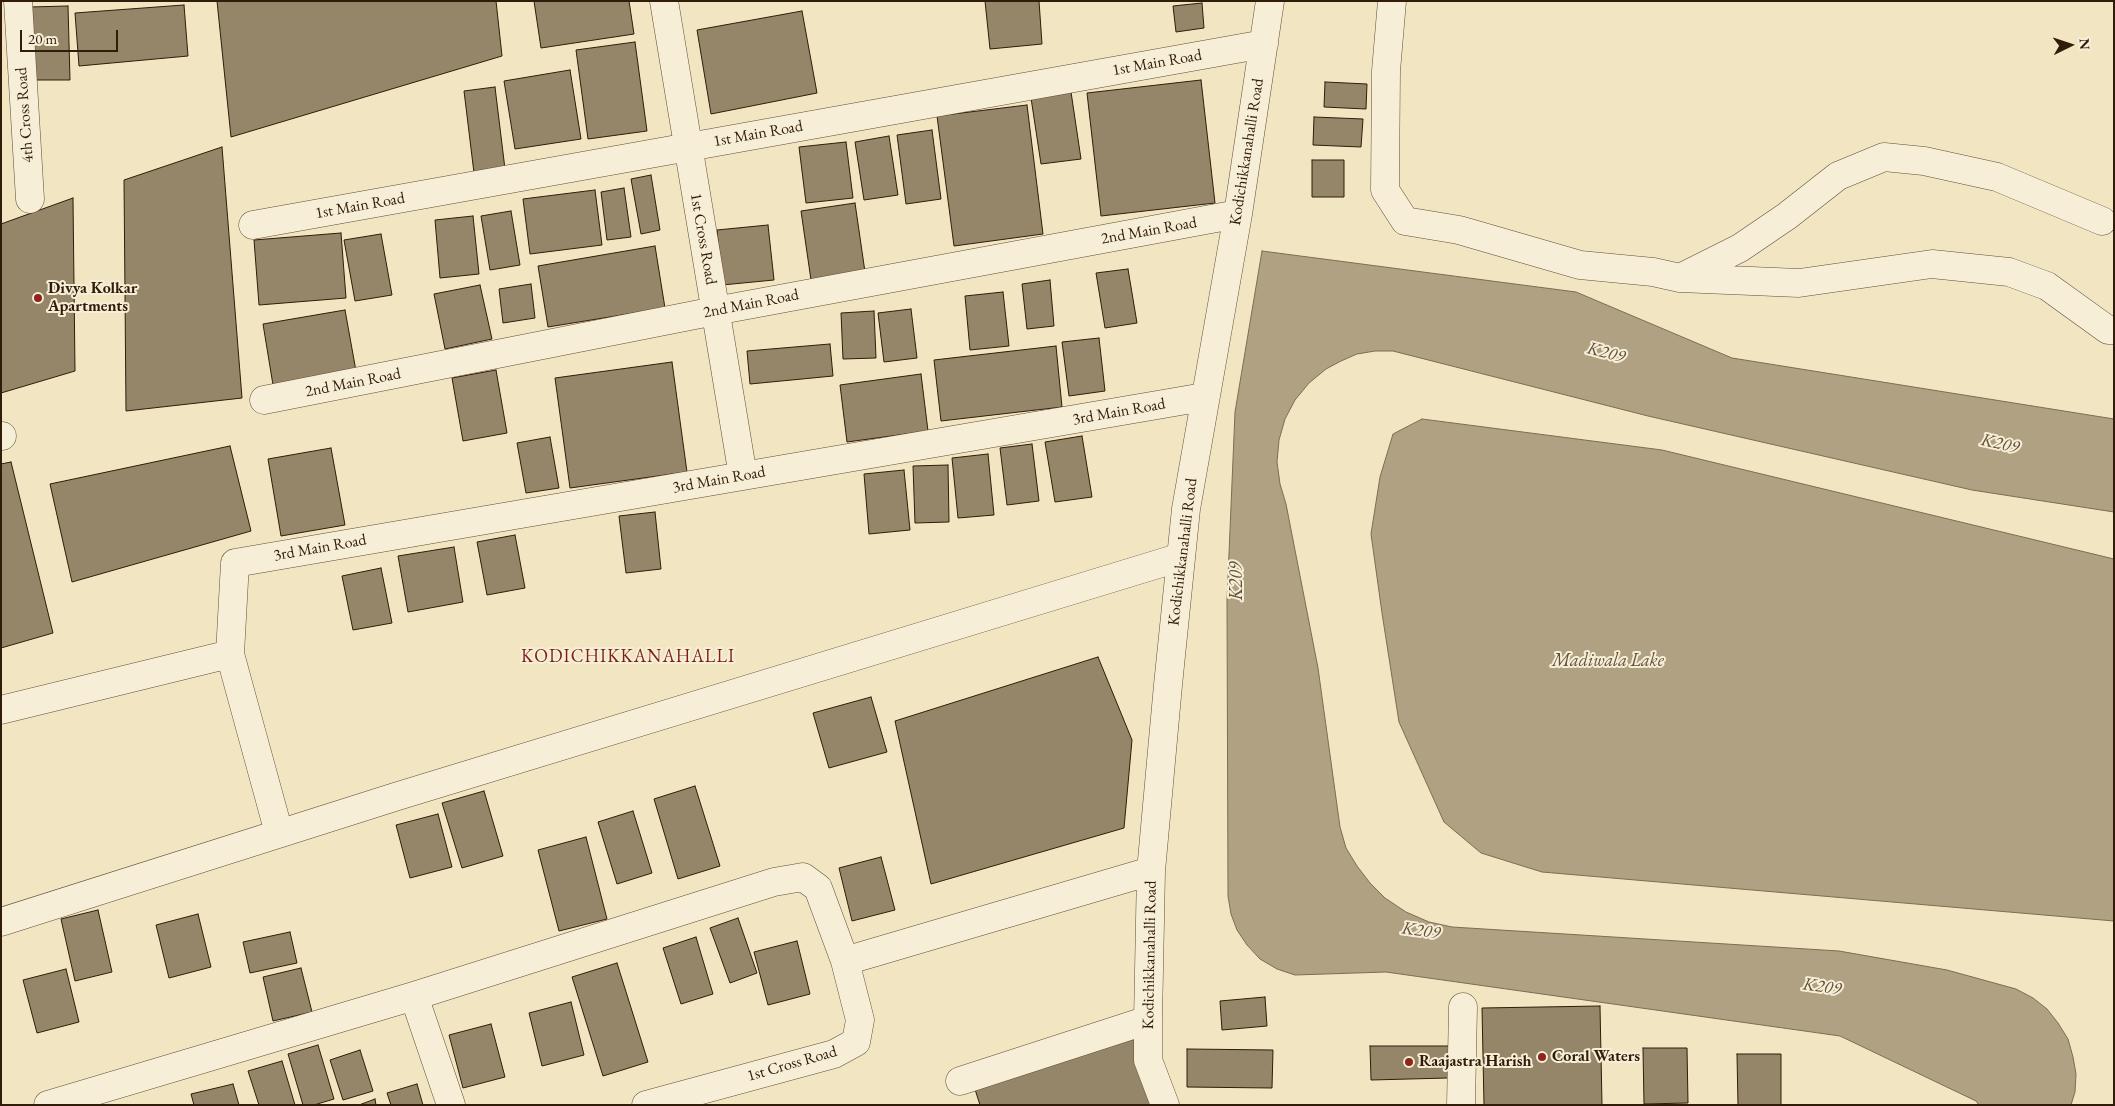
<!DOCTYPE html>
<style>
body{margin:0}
#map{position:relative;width:2115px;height:1106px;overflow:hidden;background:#f2e5c2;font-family:"EB Garamond",serif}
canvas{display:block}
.frame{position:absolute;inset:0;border:2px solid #301c08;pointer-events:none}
.north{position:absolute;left:2045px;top:20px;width:50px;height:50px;-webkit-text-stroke:4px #f7eed7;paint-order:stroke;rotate:86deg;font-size:14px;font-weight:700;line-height:20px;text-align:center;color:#301c08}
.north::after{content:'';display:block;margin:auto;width:18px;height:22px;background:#301c08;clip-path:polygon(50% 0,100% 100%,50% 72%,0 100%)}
.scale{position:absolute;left:20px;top:30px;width:98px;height:22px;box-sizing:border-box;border:2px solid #301c08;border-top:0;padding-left:6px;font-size:15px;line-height:18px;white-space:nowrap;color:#301c08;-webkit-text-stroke:4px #f7eed7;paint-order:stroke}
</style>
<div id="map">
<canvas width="2115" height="1106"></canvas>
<div class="frame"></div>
<div class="north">N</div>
<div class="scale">20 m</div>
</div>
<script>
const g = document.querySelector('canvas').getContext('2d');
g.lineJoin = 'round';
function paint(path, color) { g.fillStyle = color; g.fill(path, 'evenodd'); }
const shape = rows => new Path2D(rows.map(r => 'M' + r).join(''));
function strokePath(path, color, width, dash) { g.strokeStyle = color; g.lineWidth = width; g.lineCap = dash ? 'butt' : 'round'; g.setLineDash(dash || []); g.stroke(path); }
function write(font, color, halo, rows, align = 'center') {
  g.font = font + ' "EB Garamond",serif'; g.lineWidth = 4; g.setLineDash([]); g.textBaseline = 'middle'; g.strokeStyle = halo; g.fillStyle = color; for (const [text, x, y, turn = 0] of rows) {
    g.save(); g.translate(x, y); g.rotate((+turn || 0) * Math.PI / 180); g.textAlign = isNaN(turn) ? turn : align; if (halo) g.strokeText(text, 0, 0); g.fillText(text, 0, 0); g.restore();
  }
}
const water = shape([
 [1262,251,1576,292,1732,358,2114,419,2114,512,1972,490,1648,416,1393,351,1375,351,1357,354,1341,361,1326,369,1309,383,1295,400,1285,419,1279,440,1277,462,1280,484,1286,504,1318,668,1340,827,1346,848,1357,866,1370,883,1385,898,1406,912,1429,922,1452,927,1839,951,1947,970,2016,989,2033,998,2047,1009,2058,1023,2068,1039,2073,1057,2076,1074,2075,1092,2071,1105,1979,1105,1976,1101,1840,1036,1386,972,1295,975,1277,969,1260,959,1247,945,1237,930,1231,914,1228,896,1227,601,1235,412,1262,251],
 [1422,419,1662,450,2114,559,2114,921,1542,872,1481,853,1444,822,1399,722,1382,613,1371,534,1380,477,1393,434,1422,419]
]);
const building = shape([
 [217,1,496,1,502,56,231,137,217,1],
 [534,1,629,1,634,34,541,48,534,1],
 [985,1,1039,1,1042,44,990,49,985,1],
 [1202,3,1204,28,1176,32,1173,6,1202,3],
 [184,5,188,56,79,66,75,13,184,5],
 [68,6,70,80,31,80,29,7,68,6],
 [802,11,817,93,711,114,697,30,802,11],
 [635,42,647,131,588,139,576,50,635,42],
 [570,70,581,139,515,149,504,81,570,70],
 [1201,80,1215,203,1101,216,1087,93,1201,80],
 [1325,82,1367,84,1366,109,1324,107,1325,82],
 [495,87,505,169,474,173,464,91,495,87],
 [1071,92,1081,159,1041,164,1031,98,1071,92],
 [1027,105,1043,234,954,246,937,116,1027,105],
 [1314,117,1363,119,1361,147,1313,145,1314,117],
 [932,130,941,199,906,204,897,135,932,130],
 [889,136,898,195,864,200,855,142,889,136],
 [846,142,853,198,806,203,799,147,846,142],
 [222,147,242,398,126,411,124,180,222,147],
 [1312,160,1344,160,1344,197,1312,197,1312,160],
 [651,175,660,230,641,234,631,179,651,175],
 [624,188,631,237,607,240,601,192,624,188],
 [595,190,602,245,530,254,523,199,595,190],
 [73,198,75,371,1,393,1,224,73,198],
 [855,203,865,272,811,280,801,211,855,203],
 [511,211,520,265,490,270,481,216,511,211],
 [473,216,479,274,440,278,435,220,473,216],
 [768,225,774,280,722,285,717,230,768,225],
 [341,233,346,298,259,305,254,240,341,233],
 [381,234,392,295,355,301,344,240,381,234],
 [655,246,665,308,548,327,538,266,655,246],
 [1128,269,1137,323,1105,328,1096,273,1128,269],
 [1050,280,1054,326,1027,329,1022,284,1050,280],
 [531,284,535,318,503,323,499,289,531,284],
 [480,285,492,339,445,349,434,294,480,285],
 [1003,292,1009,346,970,350,965,296,1003,292],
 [911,309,917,358,884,362,878,313,911,309],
 [345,310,356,371,273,385,263,324,345,310],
 [874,311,876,358,843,359,841,313,874,311],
 [1099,338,1105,391,1069,396,1062,342,1099,338],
 [830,344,833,376,750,384,747,351,830,344],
 [1056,346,1062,407,941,421,934,360,1056,346],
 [672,362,687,472,570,488,555,378,672,362],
 [496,370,507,433,463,441,452,378,496,370],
 [921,374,928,431,847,442,840,385,921,374],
 [1082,436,1092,497,1055,502,1045,442,1082,436],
 [550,437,559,488,526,493,517,443,550,437],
 [1032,444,1039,501,1007,505,1000,448,1032,444],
 [230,446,251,531,72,582,50,484,230,446],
 [331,448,345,525,281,536,268,459,331,448],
 [988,454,994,515,958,518,952,458,988,454],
 [11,462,53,633,1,648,1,464,11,462],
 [948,465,949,522,915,523,913,466,948,465],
 [904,470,910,530,869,534,864,474,904,470],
 [655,512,661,569,626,573,619,516,655,512],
 [515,535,525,588,487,595,477,542,515,535],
 [454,547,463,602,408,612,398,556,454,547],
 [381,568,392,623,353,630,342,576,381,568],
 [1098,657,1132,740,1124,828,931,884,895,721,1098,657],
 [871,697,887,752,829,768,813,713,871,697],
 [695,786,720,866,678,879,654,799,695,786],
 [484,791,503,856,462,868,442,803,484,791],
 [633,811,652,873,617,884,598,822,633,811],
 [438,814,452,867,410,878,396,825,438,814],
 [586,837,607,919,559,931,538,850,586,837],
 [881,857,895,910,852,921,839,868,881,857],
 [98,910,112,972,75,981,61,919,98,910],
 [198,914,211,967,169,978,156,925,198,914],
 [738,918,757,973,730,983,710,928,738,918],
 [290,932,297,963,250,973,243,942,290,932],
 [696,937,713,994,681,1004,663,948,696,937],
 [797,941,810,994,768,1005,754,952,797,941],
 [617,963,648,1062,603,1076,572,977,617,963],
 [301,968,312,1012,273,1021,263,977,301,968],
 [66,969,79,1022,37,1033,23,980,66,969],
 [1265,997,1267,1026,1222,1030,1220,1001,1265,997],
 [571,1002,584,1055,542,1066,529,1013,571,1002],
 [1600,1006,1602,1105,1484,1105,1482,1008,1600,1006],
 [491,1024,505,1077,463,1088,449,1035,491,1024],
 [1138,1030,1162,1105,980,1105,973,1083,1138,1030],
 [318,1045,334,1099,314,1105,303,1105,288,1054,318,1045],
 [1370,1046,1449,1046,1448,1078,1371,1080,1370,1046],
 [1643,1048,1687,1048,1688,1103,1644,1104,1643,1048],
 [1187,1049,1273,1050,1272,1088,1187,1087,1187,1049],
 [360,1050,373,1091,343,1100,330,1060,360,1050],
 [1737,1054,1781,1054,1781,1105,1738,1105,1737,1054],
 [282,1061,295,1105,259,1105,248,1071,282,1061],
 [233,1084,239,1105,194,1105,191,1094,233,1084],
 [417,1084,423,1105,391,1105,387,1093,417,1084],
 [375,1099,376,1105,359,1105,375,1099]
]);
const minor = shape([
 [18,1,30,199],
 [664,1,743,476],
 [1392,1,1386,71,1385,190,1405,221,1459,230,1580,265,1653,272,1680,278,1799,283,1932,264,2009,272,2047,286,2108,330,2114,330],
 [253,225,1264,44],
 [1684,276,1740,248,1787,216,1838,176,1884,157,1924,161,1997,177,2102,221],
 [264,400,715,311,1238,214],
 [1,436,2,436],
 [1,710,230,654],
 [279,833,230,654,235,563,1204,397],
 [1,922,398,796,1181,557],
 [845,961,1151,871],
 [414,996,451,1105],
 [960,1081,1148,1020],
 [48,1105,414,996,774,882,803,877,818,888,845,961,860,1020,856,1042,834,1054,646,1105],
 [1165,1105,1148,1060,1148,1020,1151,871,1168,685,1186,509,1238,214,1270,1],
 [1461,1105,1463,1007]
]);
const markers = [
 [38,298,5,"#8f2418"],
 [1542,1057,5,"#8f2418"],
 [1409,1062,5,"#8f2418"]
];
const streetNames = [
 ["1st Main Road",1157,63,-10],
 ["4th Cross Road",25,115,-94],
 ["1st Main Road",758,134,-10],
 ["Kodichikkanahalli Road",1247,152,-81],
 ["1st Main Road",360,206,-10],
 ["2nd Main Road",1149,231,-10],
 ["1st Cross Road",703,239,80],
 ["2nd Main Road",751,304,-11],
 ["2nd Main Road",353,383,-11],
 ["3rd Main Road",1119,412,-10],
 ["3rd Main Road",719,480,-10],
 ["3rd Main Road",320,548,-10],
 ["Kodichikkanahalli Road",1183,552,-83],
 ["Kodichikkanahalli Road",1150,955,-89],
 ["1st Cross Road",792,1064,-16]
];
const poiNames = [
 ["Divya Kolkar",48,289],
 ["Apartments",48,307],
 ["Coral Waters",1552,1057],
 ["Raajastra Harish",1419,1062]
];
const waterNames = [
 ["K209",1606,353,14],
 ["K209",2000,444,12],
 ["K209",1237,581,-90],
 ["Madiwala Lake",1608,661],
 ["K209",1421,931,8],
 ["K209",1822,987,8]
];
const neighbourhoodNames = [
 ["KODICHIKKANAHALLI",628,657]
];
paint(water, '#b0a183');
strokePath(water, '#7d6c52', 1);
paint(building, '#958569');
strokePath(building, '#301c08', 1);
strokePath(minor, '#604e36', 29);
strokePath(minor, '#f7eed7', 28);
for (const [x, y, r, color] of markers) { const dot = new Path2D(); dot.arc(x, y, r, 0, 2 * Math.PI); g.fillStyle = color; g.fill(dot); strokePath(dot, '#f7eed7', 2); }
write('16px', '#301c08', '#f7eed7', streetNames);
write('bold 16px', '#301c08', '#f7eed7', poiNames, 'left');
write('italic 18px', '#635139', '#f7eed7', waterNames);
g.letterSpacing = '1px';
write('18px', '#7a1f14', '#f7eed7', neighbourhoodNames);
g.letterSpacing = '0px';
</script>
